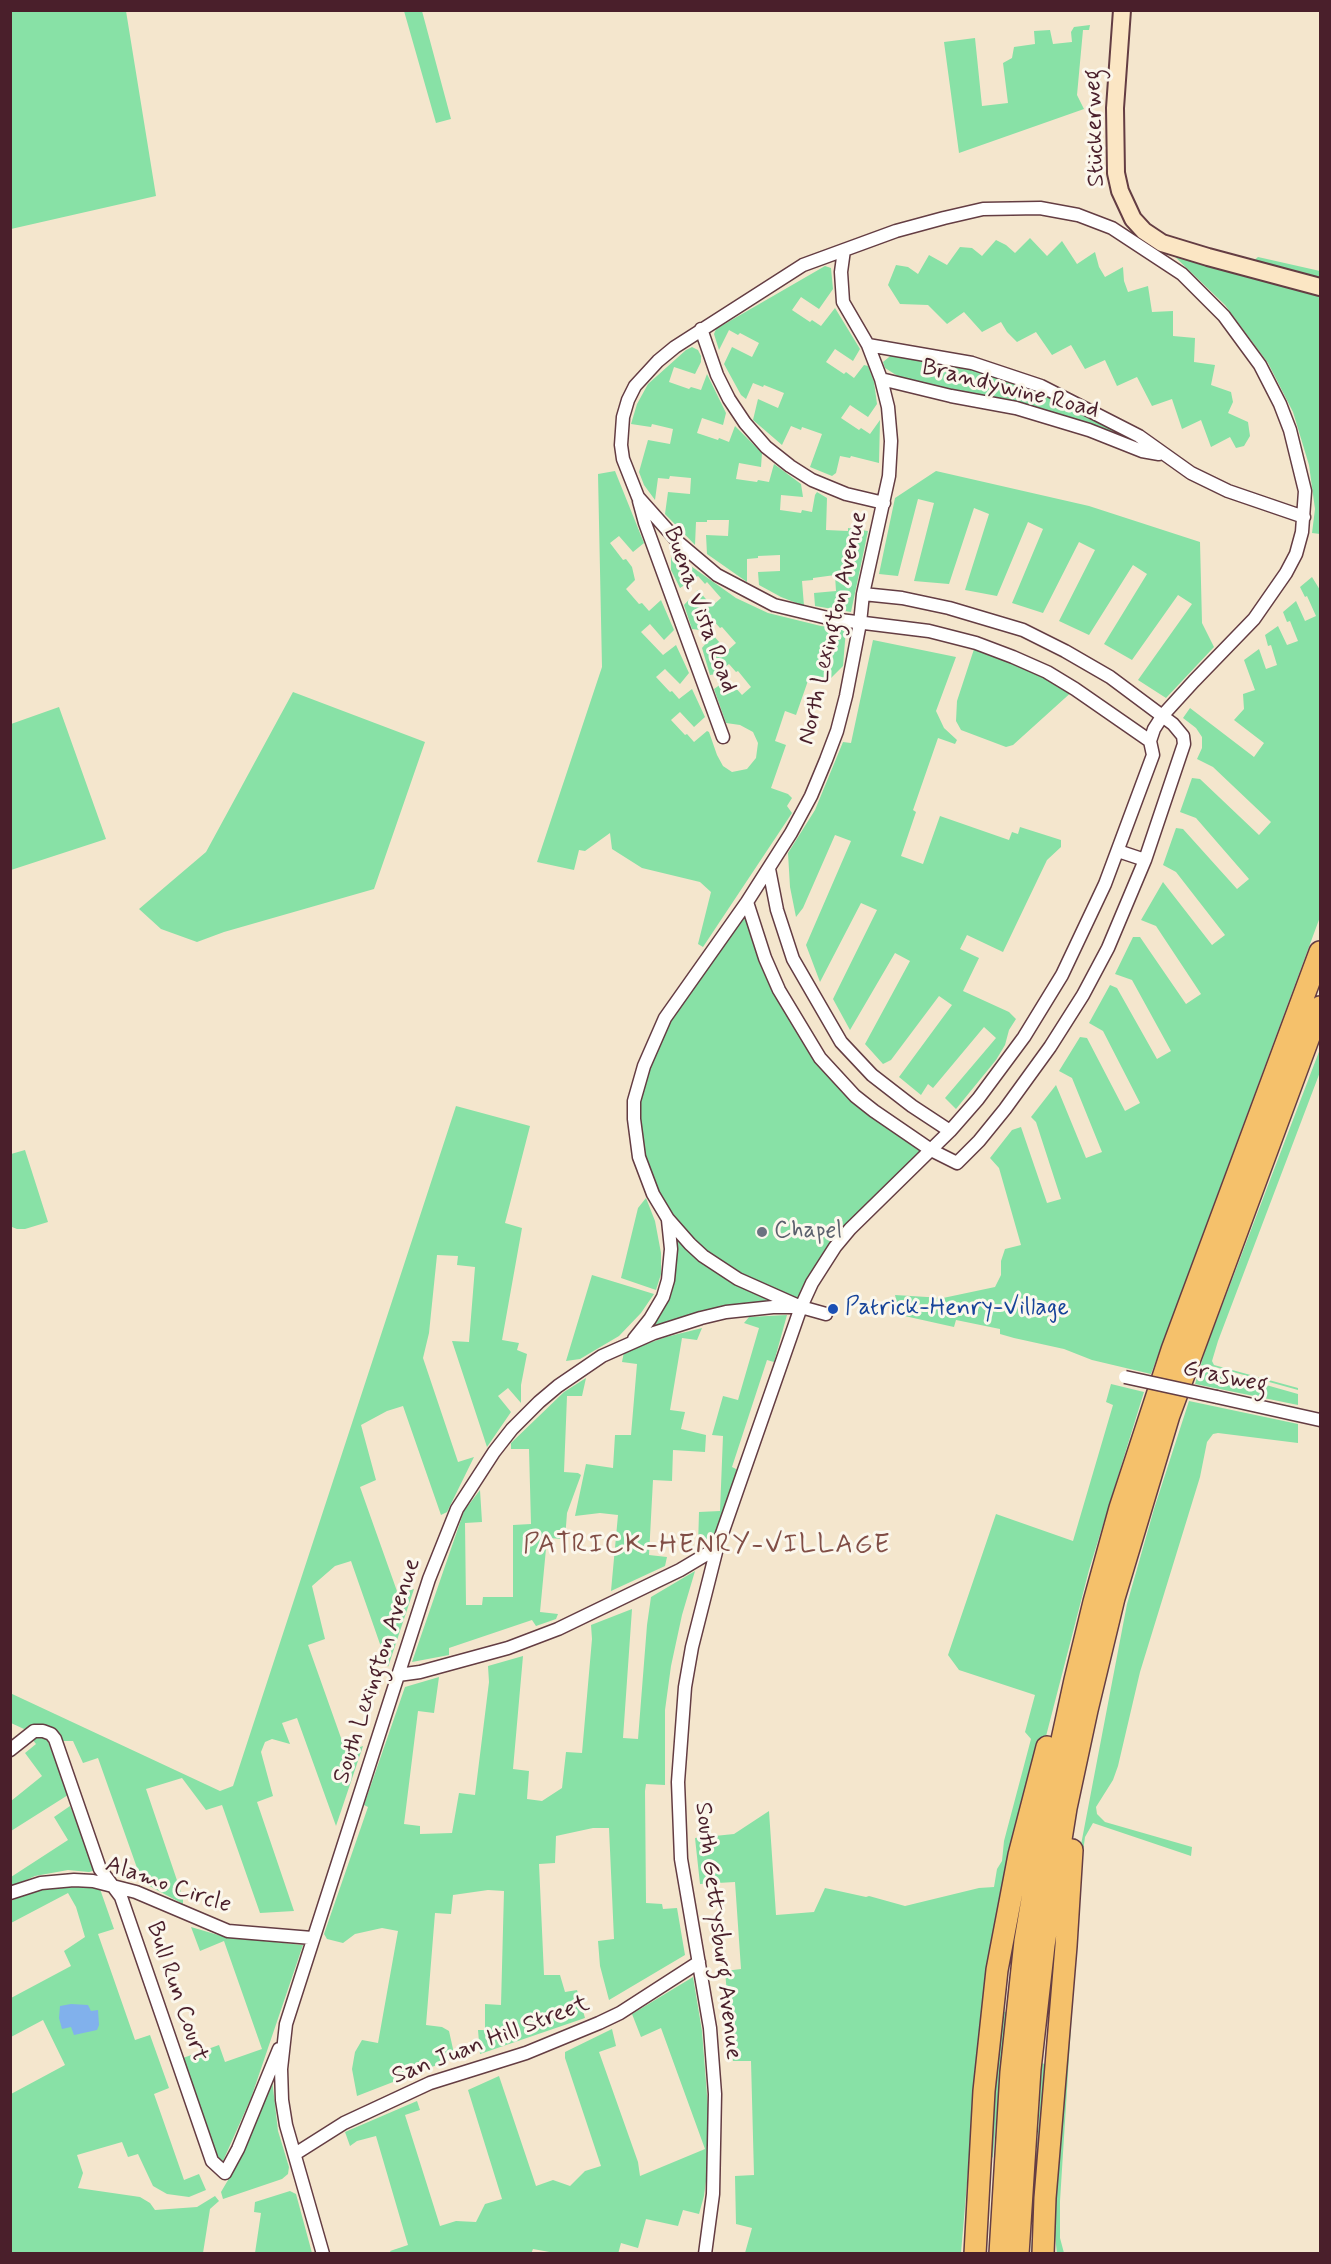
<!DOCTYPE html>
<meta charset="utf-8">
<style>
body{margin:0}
#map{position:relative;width:1331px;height:2264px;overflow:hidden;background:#f4e6cd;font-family:Mynerve,sans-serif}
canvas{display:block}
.frame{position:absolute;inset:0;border:12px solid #4a1f2b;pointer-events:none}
</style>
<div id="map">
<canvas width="1331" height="2264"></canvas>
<div class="frame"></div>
</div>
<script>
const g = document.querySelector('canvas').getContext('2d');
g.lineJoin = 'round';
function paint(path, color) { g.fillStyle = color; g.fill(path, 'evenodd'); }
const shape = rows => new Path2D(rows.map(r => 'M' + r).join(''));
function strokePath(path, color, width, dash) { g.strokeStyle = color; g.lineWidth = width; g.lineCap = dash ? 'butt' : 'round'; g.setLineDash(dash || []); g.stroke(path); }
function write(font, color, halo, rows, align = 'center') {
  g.font = font + ' Mynerve,sans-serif'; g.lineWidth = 6; g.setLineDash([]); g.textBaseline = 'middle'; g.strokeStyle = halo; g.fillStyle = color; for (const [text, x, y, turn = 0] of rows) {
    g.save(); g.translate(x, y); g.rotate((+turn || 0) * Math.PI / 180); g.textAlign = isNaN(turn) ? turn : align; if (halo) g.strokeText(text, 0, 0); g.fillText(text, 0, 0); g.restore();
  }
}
const green = shape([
 [10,11,126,11,156,196,11,229],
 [404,11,422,11,451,119,436,123],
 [1090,25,1089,30,1083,30,1077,95,1084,109,959,153,944,42,975,38,982,106,1008,103,1003,63,1012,58,1014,47,1035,44,1034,31,1050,30,1053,44,1072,42,1071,32,1074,27],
 [1030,238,1047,256,1062,241,1077,264,1095,252,1099,267,1105,277,1123,267,1124,281,1128,292,1148,286,1152,312,1173,311,1173,336,1195,338,1194,362,1215,365,1211,385,1231,392,1233,402,1228,413,1248,422,1250,436,1244,446,1236,448,1230,437,1211,447,1201,420,1182,429,1172,399,1152,406,1137,377,1117,386,1105,360,1085,369,1071,345,1052,355,1036,332,1017,342,1007,332,1001,322,982,332,964,312,947,324,928,305,900,304,888,285,896,265,908,267,918,274,929,255,947,265,960,247,972,248,982,256,996,240,1006,245,1015,253],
 [1171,253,1320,294,1320,534,1312,533,1315,509,1309,465,1293,412,1268,363,1225,305],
 [1258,257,1320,271,1320,279,1252,262],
 [825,266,831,268,833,289,819,309,801,297,792,310,810,322,812,320,821,326,835,308,860,349,853,361,835,349,826,362,844,374,846,372,854,378,864,365,868,366,874,382,877,404,868,417,850,405,841,418,859,430,861,428,870,434,880,420,879,463,851,456,850,458,840,456,836,473,832,476,810,467,822,434,802,427,801,430,791,426,782,445,753,420,758,399,778,408,784,393,764,385,763,387,753,383,746,399,741,395,724,364,732,347,752,357,759,343,740,333,738,335,729,330,719,350,714,334,716,329],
 [692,347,698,350,701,356,701,362,695,374,674,367,669,382,689,389,691,387,701,390,707,374,726,413,723,425,702,418,697,433,718,440,719,438,729,442,735,426,762,453,761,467,739,463,736,479,757,482,758,480,769,482,774,464,801,484,803,497,781,495,780,510,801,513,802,510,812,512,815,495,817,492,827,498,826,530,848,531,848,528,868,531,851,612,815,606,814,593,836,591,835,575,813,578,813,580,802,581,804,606,781,597,759,585,758,572,780,571,780,555,758,556,758,558,747,559,747,582,707,554,706,535,728,536,729,520,707,520,707,522,696,522,695,545,665,514,668,492,690,494,691,478,670,476,669,479,658,478,655,500,644,485,639,472,648,440,670,444,673,429,652,424,651,427,631,424,637,404,648,384,686,350],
 [894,353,973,368,1037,390,1145,445,1145,447,1048,412,994,397,945,389,904,380,885,368,883,362],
 [615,471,644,543,633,552,619,536,610,543,623,560,626,559,632,567,635,580,626,589,639,604,642,603,649,611,661,600,674,630,664,640,650,624,641,632,663,655,676,645,689,673,680,684,665,669,656,677,670,692,672,691,679,699,692,689,705,717,694,727,680,712,671,720,685,735,687,734,694,742,707,731,709,732,717,755,723,766,732,772,747,769,756,758,758,743,753,732,740,725,726,723,714,689,728,679,742,695,751,687,738,671,736,672,729,664,716,674,710,675,702,648,713,635,727,651,736,643,722,627,720,628,713,620,700,630,692,629,684,605,698,590,712,606,721,598,707,582,705,584,698,576,680,588,671,570,671,558,674,555,678,557,736,598,768,613,821,626,846,629,843,666,828,681,810,675,796,715,785,711,775,741,786,745,771,788,788,794,792,798,787,806,792,813,703,947,698,944,711,892,700,882,642,868,612,849,610,833,585,851,579,850,574,870,537,862,602,667,598,474],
 [936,471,1089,506,1200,542,1202,623,1214,647,1166,698,1138,680,1192,604,1178,595,1132,660,1104,644,1147,574,1133,565,1089,635,1059,621,1095,550,1079,542,1043,613,1012,603,1043,529,1028,522,997,596,965,590,989,514,974,508,949,584,914,581,934,503,918,499,898,576,879,574,895,498],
 [1312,577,1320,590,1320,917,1151,1374,1092,1360,1064,1349,1014,1338,1000,1334,1000,1329,956,1320,954,1327,891,1313,896,1299,895,1295,943,1298,995,1287,1001,1275,1001,1261,1005,1249,1021,1245,999,1168,990,1158,1012,1130,1021,1127,1047,1203,1061,1199,1036,1122,1031,1117,1056,1085,1086,1158,1102,1152,1072,1078,1059,1071,1080,1037,1087,1038,1125,1111,1140,1103,1103,1031,1089,1023,1110,985,1117,988,1157,1059,1171,1051,1132,980,1115,974,1133,937,1140,937,1186,1004,1201,994,1156,926,1141,920,1163,882,1212,945,1225,935,1176,872,1163,865,1176,828,1183,829,1237,889,1249,879,1196,818,1180,812,1192,778,1200,779,1259,835,1271,822,1213,767,1197,759,1202,748,1202,737,1196,728,1183,718,1190,708,1254,757,1264,743,1234,720,1244,709,1243,694,1255,690,1244,660,1259,649,1266,669,1277,665,1271,645,1268,646,1265,635,1278,626,1287,645,1298,641,1290,621,1287,622,1283,612,1296,601,1305,621,1316,616,1307,596,1305,597,1300,587],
 [873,640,956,657,936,711,944,728,957,740,955,744,938,738,913,810,916,812,901,856,923,864,940,816,1009,840,1012,832,1018,834,1020,827,1061,840,1061,847,1047,860,1003,952,967,935,960,949,979,958,963,991,1009,1012,1016,1019,1009,1030,1005,1045,996,1060,956,1109,945,1098,996,1038,984,1027,933,1088,928,1084,921,1095,899,1077,952,1005,939,996,891,1060,883,1064,865,1044,910,961,895,953,850,1030,833,999,877,910,861,903,820,982,806,945,851,841,835,835,803,908,796,917,790,887,788,853,815,810,843,742,851,743],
 [976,643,1075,689,1013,745,1006,747,961,730,956,721,957,701],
 [293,692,425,742,374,889,224,932,197,942,161,929,139,909,206,852],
 [59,707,106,839,11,870,11,724],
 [747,902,765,958,836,1076,931,1150,864,1213,801,1307,726,1312,631,1342,650,1319,671,1264,660,1208,634,1119,655,1039],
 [1320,1049,1320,1072,1218,1341,1212,1361,1214,1365,1298,1388,1298,1390,1208,1365,1206,1368,1298,1394,1298,1405,1195,1384,1206,1348],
 [456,1106,530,1126,505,1223,522,1228,502,1340,519,1343,517,1350,527,1354,521,1385,521,1403,508,1388,498,1396,511,1412,487,1447,452,1341,469,1342,475,1267,457,1265,458,1256,437,1255,429,1333,423,1358,458,1462,474,1457,447,1512,441,1515,403,1406,387,1411,361,1425,376,1480,360,1487,398,1594,414,1589,388,1667,351,1561,335,1566,312,1586,325,1639,308,1645,346,1752,363,1746,336,1826,297,1718,282,1723,290,1744,272,1739,265,1742,261,1752,273,1796,257,1802,294,1911,260,1913,222,1805,206,1810,182,1778,146,1789,183,1898,183,1904,142,1882,98,1758,83,1763,73,1741,62,1741,54,1729,41,1724,24,1729,11,1723,10,1693,220,1791,233,1786],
 [25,1150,48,1222,25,1229,17,1229,12,1227,11,1223,11,1154],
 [646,1198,655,1221,661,1253,661,1274,656,1290,621,1278,638,1208],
 [592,1275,654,1294,641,1313,619,1336,580,1359,566,1361],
 [787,1315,774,1362,767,1360,732,1467,738,1470,714,1539,698,1546,699,1512,720,1511,723,1436,712,1435,723,1396,738,1400,759,1328,744,1323,749,1317],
 [702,1328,697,1340,682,1338,670,1410,685,1412,681,1429,706,1435,705,1452,673,1450,672,1481,653,1480,649,1555,667,1557,665,1566,611,1591,618,1515,600,1513,575,1516,586,1464,613,1468,615,1435,631,1435,637,1364,622,1362,624,1352,666,1337],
 [586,1378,582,1396,567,1396,564,1472,578,1473,581,1475,567,1513,565,1539,547,1538,540,1612,558,1614,556,1619,536,1626,532,1620,449,1648,449,1655,412,1662,464,1511,480,1490,482,1522,465,1523,466,1605,482,1605,483,1597,513,1597,513,1525,531,1524,529,1449,511,1449,511,1443,564,1392],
 [1111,1384,1144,1392,1089,1570,1045,1740,974,2101,961,2253,745,2253,752,2228,736,2224,735,2176,754,2175,751,2061,733,2061,725,1971,741,1969,735,1882,700,1884,695,1838,734,1834,769,1811,776,1915,814,1912,825,1888,866,1897,869,1896,905,1906,979,1888,994,1887,997,1869,1002,1861,1004,1841,1031,1739,1025,1732,1035,1695,959,1670,948,1655,996,1514,1073,1541,1113,1405,1106,1402],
 [1189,1401,1298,1424,1298,1443,1218,1433,1213,1434,1207,1442,1200,1477,1140,1672,1118,1766,1113,1780,1096,1807,1097,1814,1105,1822,1192,1847,1191,1856,1093,1823,1085,1837,1081,1866,1060,2201,1060,2238,1064,2253,1057,2254,1054,2226,1055,2198,1080,1850,1127,1604,1154,1509],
 [695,1571,682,1615,671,1666,665,1710,665,1785,646,1784,645,1791,646,1903,662,1904,663,1909,677,1908,685,1955,609,2000,600,1966,598,1941,614,1939,609,1828,593,1828,556,1836,555,1863,539,1864,544,1975,560,1975,565,1992,577,1990,585,2018,480,2054,478,2030,485,2030,485,2004,501,2005,504,1891,488,1890,453,1895,451,1914,435,1913,426,2025,442,2027,449,2031,455,2058,357,2096,352,2069,355,2052,362,2040,378,2043,398,1931,382,1928,355,1934,343,1943,327,1939,324,1934,368,1807,364,1805,405,1687,439,1677,434,1713,418,1711,404,1824,420,1826,420,1834,452,1833,459,1793,475,1795,489,1682,488,1666,523,1656,513,1769,529,1771,527,1799,542,1801,562,1788,566,1752,582,1753,592,1639,591,1625,632,1609,623,1738,638,1739,647,1625,651,1597],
 [40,1737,47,1739,68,1795,11,1831,11,1801,42,1776,25,1753,36,1744,31,1738],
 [70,1806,96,1870,89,1872,68,1870,35,1876,11,1887,11,1877,68,1840,54,1817],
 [65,1885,100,1889,114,1929,98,1934,135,2040,150,2035,169,2088,154,2094,184,2180,199,2174,206,2190,189,2197,167,2194,153,2186,138,2154,128,2157,122,2142,77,2155,83,2173,78,2188,140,2197,150,2203,155,2210,197,2207,215,2196,219,2201,210,2209,203,2253,11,2253,11,2094,65,2065,43,2020,11,2037,11,1998,71,1966,64,1951,85,1937,76,1907,68,1893,11,1923,11,1901,39,1888],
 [191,1927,225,1937,303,1945,251,2098,223,2161,216,2158,183,2058,219,2045,225,2062,262,2049,224,1941,200,1951],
 [693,1977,702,2031,709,2121,709,2158,704,2196,699,2214,683,2210,678,2226,646,2219,638,2248,621,2243,618,2254,555,2253,533,2249,531,2254,391,2253,390,2251,408,2245,376,2136,357,2141,350,2146,345,2132,417,2101,420,2110,405,2115,440,2226,456,2221,476,2222,485,2204,502,2199,468,2090,499,2076,536,2186,553,2180,570,2186,585,2171,601,2166,565,2058,565,2052,612,2029,616,2046,599,2052,638,2162,640,2176,705,2149,661,2028,641,2037,632,2014],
 [1000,2011,1006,2012,993,2157,987,2161],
 [1042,2063,1051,2067,1039,2253,1031,2254],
 [272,2079,278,2131,289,2167,288,2174,282,2179,223,2199,221,2192,231,2175],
 [290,2191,296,2194,312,2253,255,2253,261,2213,254,2212,255,2202]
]);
const water = shape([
 [71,2004,88,2005,91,2011,98,2010,99,2025,97,2030,74,2035,71,2027,62,2029,59,2018,60,2006]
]);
const street = shape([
 [701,329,717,375,729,399,745,423,766,447,790,466,812,480,846,494,884,503],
 [868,345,972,363,1041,386,1139,436,1191,473,1228,491,1304,517],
 [881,379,951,396,1016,408,1089,430,1142,451,1159,454],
 [639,501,645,523,723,737],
 [1118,851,1145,860],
 [769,869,777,910,793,959,841,1042,872,1075,912,1106,950,1131],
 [747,902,765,958,779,990,820,1058,855,1096,874,1111,931,1150,957,1163,979,1141,1005,1109,1050,1047,1083,995,1108,948,1145,860,1184,744,1183,736,1173,724,1110,677,1065,651,1023,630,949,608,902,598,863,594],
 [826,1314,801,1307,738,1279,703,1256,690,1244,668,1219,653,1194,639,1157,634,1119,634,1101,644,1066,665,1018,747,902,791,833,811,796,826,760,837,731,846,696,860,623,863,594,889,476,891,441,888,407,881,379,868,345,843,302,841,272,844,250],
 [634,1339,650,1319,663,1297,668,1280,671,1249,668,1220],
 [1217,1397,1320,1420],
 [398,1675,420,1672,508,1648,558,1629,680,1570,717,1548],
 [10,1750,34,1731,43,1731,51,1734,55,1739,100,1869,121,1897,212,2161,225,2173,238,2149,279,2049],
 [10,1893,41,1883,74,1880,93,1881,136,1892,228,1931,312,1938],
 [295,2154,344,2123,430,2083,526,2053,599,2023,620,2013,699,1962],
 [323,2254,286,2125,282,2100,281,2069,286,2024,429,1579,457,1509,494,1452,512,1429,539,1402,558,1386,602,1356,654,1333,701,1318,726,1312,773,1307,793,1307],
 [705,2254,713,2194,715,2094,710,2028,681,1859,678,1782,685,1687,692,1647,717,1548,801,1307,812,1283,835,1247,850,1229,950,1131,978,1099,1024,1037,1062,975,1105,884,1153,755,1150,741,1154,729,1163,715,1194,681,1254,619,1286,573,1296,554,1302,532,1305,491,1290,430,1280,404,1260,365,1224,316,1182,274,1112,228,1078,215,1040,208,983,209,944,218,896,231,803,265,675,347,658,361,635,386,628,400,623,417,621,445,623,459,638,497,679,543,717,575,774,605,832,619,929,631,976,643,1013,657,1047,672,1075,689,1150,741]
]);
const secondary = shape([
 [1122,10,1115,108,1116,173,1120,191,1133,219,1144,231,1162,243,1208,257,1320,287]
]);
const highway = shape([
 [975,2254,984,2091,997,1970,1019,1855,1047,1747],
 [1000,2254,1011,2072,1025,1941,1048,1804,1075,1680,1094,1602,1120,1508,1172,1350,1320,952],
 [1018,2254,1030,2069,1044,1945,1066,1808,1087,1710,1114,1598,1169,1415,1320,1007],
 [1043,2254,1045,2198,1066,1946,1072,1850]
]);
const streetBridge = shape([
 [1125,1377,1217,1397]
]);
const markers = [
 [762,1232,6,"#6b7280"],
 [833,1309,6,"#1a4fb4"]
];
const streetNames = [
 ["Stückerweg",1096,128,-92],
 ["Brandywine Road",1010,390,14],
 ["Buena Vista Road",699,610,70],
 ["North Lexington Avenue",834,628,-77],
 ["Grasweg",1225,1378,12],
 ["South Lexington Avenue",378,1671,-72],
 ["Alamo Circle",168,1886,19],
 ["South Gettysburg Avenue",717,1931,83],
 ["Bull Run Court",176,1992,71],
 ["San Juan Hill Street",491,2041,-21]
];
const worshipNames = [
 ["Chapel",774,1232]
];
const transitNames = [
 ["Patrick-Henry-Village",845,1309]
];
const quarterNames = [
 ["PATRICK-HENRY-VILLAGE",707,1546]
];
paint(green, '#88e1a6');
paint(water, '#81b1ec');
strokePath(street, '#643d43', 15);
strokePath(secondary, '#643d43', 20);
strokePath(highway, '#643d43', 24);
strokePath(street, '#fff', 12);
strokePath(secondary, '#fbe6c4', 16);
strokePath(highway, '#f5c16b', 21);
strokePath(streetBridge, '#643d43', 15, []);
strokePath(streetBridge, '#fff', 12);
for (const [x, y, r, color] of markers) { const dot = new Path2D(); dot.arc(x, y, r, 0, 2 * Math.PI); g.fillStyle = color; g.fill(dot); strokePath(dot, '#fbf7ec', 2); }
write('24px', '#4a1f2b', '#fbf7ec', streetNames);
write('24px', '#5b616d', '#fbf7ec', worshipNames, 'left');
write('24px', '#164399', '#fbf7ec', transitNames, 'left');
g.letterSpacing = '1.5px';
write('27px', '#814e46', '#fbf7ec', quarterNames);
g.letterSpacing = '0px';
</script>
